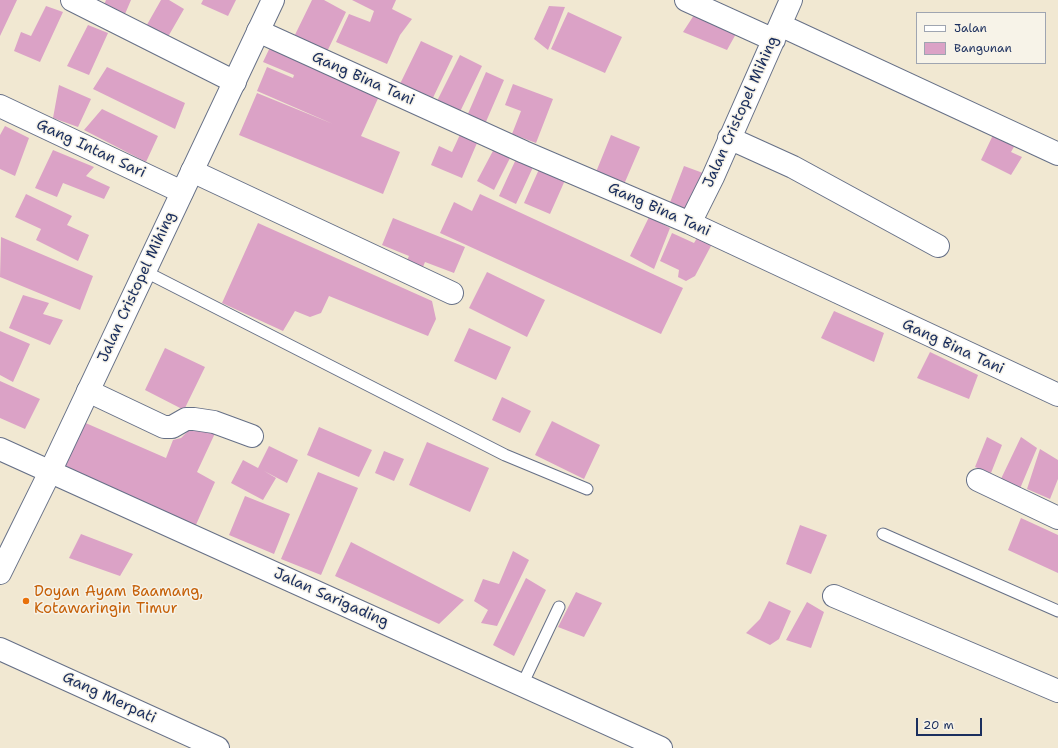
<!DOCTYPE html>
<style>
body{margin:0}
#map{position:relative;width:1058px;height:748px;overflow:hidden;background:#f1e8d2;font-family:"Shantell Sans",sans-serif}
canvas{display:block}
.legend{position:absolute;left:916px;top:12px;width:130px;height:52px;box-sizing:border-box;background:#f7f3e8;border:1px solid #9fa5b1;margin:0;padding:5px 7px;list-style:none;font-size:12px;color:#1b2f5e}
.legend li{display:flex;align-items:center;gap:8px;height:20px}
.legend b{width:20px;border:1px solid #9fa5b1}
.scale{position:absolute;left:916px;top:718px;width:66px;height:18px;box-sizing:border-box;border:2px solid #1b2f5e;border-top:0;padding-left:5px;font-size:12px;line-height:14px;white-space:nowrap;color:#1b2f5e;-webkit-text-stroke:3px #f7f3e8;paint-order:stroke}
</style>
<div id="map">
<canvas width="1058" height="748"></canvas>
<ul class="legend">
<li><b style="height:5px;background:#fff"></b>Jalan</li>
<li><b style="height:11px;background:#dba2c6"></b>Bangunan</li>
</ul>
<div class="scale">20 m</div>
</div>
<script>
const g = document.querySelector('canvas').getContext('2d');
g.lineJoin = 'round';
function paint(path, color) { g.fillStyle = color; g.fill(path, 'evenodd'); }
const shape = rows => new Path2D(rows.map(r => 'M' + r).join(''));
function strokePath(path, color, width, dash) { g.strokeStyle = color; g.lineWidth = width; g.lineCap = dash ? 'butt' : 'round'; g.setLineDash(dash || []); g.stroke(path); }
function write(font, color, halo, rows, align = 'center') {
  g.font = font + ' "Shantell Sans",sans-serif'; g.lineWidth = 3; g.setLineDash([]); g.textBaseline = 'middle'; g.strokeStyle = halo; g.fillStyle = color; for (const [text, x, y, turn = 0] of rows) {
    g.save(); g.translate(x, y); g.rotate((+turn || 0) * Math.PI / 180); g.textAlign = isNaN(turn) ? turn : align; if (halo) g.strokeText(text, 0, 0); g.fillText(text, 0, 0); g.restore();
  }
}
const building = shape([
 [0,0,17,0,0,36],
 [106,0,131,0,125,14,104,5],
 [161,0,169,0,184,9,165,42,144,30],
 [203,0,236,0,228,16,201,4],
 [312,0,324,0,346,12,324,58,291,43],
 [352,0,396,0,392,9,412,19,400,35,387,64,336,42,349,14,370,22,374,11],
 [46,6,63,12,40,62,14,51,21,32,31,36],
 [549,6,565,7,548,50,534,39],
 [568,12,622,37,605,73,551,49],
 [696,12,737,32,727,50,683,32],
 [88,25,108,33,89,75,67,66],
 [273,41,380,94,361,136,400,152,383,194,239,135,257,93,333,124,257,91,267,67,293,78,294,75,263,62],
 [421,41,453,56,430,104,398,88],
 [460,55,482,66,458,116,435,105],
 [107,67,185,103,175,129,93,89],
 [486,72,504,80,485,124,467,116],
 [513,84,553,99,536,143,512,134,521,111,505,105],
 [59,85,91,99,78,127,53,118],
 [102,109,158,136,146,162,84,130],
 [5,126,29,138,15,176,0,169,0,135],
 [463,128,480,136,462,178,431,165,439,146,452,152],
 [994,133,1015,145,1011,152,1022,157,1011,175,981,160],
 [611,135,640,147,622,189,594,177],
 [495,147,511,156,494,190,477,181],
 [53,150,94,167,86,176,110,187,104,199,63,183,57,197,35,188],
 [517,157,534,165,516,204,499,196],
 [684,166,703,173,688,212,669,205],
 [540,167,566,178,550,214,524,203],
 [26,194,72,216,67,225,89,235,78,261,36,240,41,229,15,217],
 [480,194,683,288,661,334,440,233,454,202,472,211],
 [649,217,670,228,654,269,630,256],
 [393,218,465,247,454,273,425,262,420,274,404,267,409,256,382,245],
 [258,223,432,301,436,319,428,336,329,296,321,313,310,317,295,311,283,331,222,303],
 [672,233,694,243,697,238,712,244,695,276,686,281,678,277,679,270,660,261],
 [1,237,93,276,80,310,0,277],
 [487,272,545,300,527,337,469,308],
 [23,295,49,303,43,314,63,320,50,345,9,328],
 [834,311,884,333,874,362,821,338],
 [469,328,511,347,496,380,454,361],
 [0,331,30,344,13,382,0,375],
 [165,348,205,367,184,410,145,390],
 [930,352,978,375,969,399,917,378],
 [0,381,40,399,25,429,0,418],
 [502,397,531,411,520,433,492,420],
 [81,421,166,458,173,440,181,438,191,428,217,429,197,472,215,482,195,527,58,464],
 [552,421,600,445,584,479,535,455],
 [319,427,372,450,359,477,307,455],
 [987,437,1002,445,991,473,975,467],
 [1021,437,1037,448,1019,491,999,483],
 [427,442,489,468,470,512,409,485],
 [269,446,298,460,287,483,264,471,276,478,263,500,231,483,243,460,258,468],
 [1040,449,1058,460,1058,479,1050,499,1027,489],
 [384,451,404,459,394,481,375,473],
 [318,472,358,488,321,575,281,559],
 [245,496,290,514,274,554,229,535],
 [1021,518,1058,535,1058,573,1008,550],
 [800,525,827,535,811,574,786,564],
 [81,534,133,554,120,576,69,558],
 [351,542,464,600,439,624,335,576],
 [513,551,529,560,497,626,481,623,488,610,474,601,483,579,499,584],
 [526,578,546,590,514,656,493,645],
 [576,592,602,603,584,637,558,627],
 [769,601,791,611,779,639,770,645,746,633,760,619],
 [807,602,824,612,811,648,786,640]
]);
const service = shape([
 [144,271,505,455,587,489],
 [883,534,1058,611],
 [522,685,559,607]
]);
const minor = shape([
 [72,0,235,82],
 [686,0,774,40],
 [780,25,1058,154],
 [258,31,524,152,690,223,1058,395],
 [0,106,182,192],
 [729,138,793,167,938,246],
 [192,171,452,293],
 [690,223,713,177,791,0],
 [88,391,164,427,172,427,186,419,194,419,214,422,252,436],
 [0,449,661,748],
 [978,480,1058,518],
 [834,596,1058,691],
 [0,649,218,748]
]);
const tertiary = shape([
 [0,573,50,472,273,0]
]);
const markers = [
 [26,601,4,"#e8710a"]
];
const streetNames = [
 ["Gang Bina Tani",363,79,24],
 ["Jalan Cristopel Mihing",741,112,-66],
 ["Gang Intan Sari",91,149,25],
 ["Gang Bina Tani",659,210,24],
 ["Jalan Cristopel Mihing",137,287,-65],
 ["Gang Bina Tani",953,347,25],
 ["Jalan Sarigading",331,598,24],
 ["Gang Merpati",109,698,25]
];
const foodNames = [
 ["Doyan Ayam Baamang,",34,592],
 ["Kotawaringin Timur",34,609]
];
paint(building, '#dba2c6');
strokePath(service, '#667087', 13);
strokePath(minor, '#667087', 24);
strokePath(tertiary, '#667087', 24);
strokePath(service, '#fff', 11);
strokePath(minor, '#fff', 22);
strokePath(tertiary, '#fff', 22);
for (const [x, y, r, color] of markers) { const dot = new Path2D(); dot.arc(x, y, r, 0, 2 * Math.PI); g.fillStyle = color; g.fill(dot); strokePath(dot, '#f7f3e8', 1.5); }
write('15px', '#1b2f5e', '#f7f3e8', streetNames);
write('15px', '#c56008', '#f7f3e8', foodNames, 'left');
</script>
